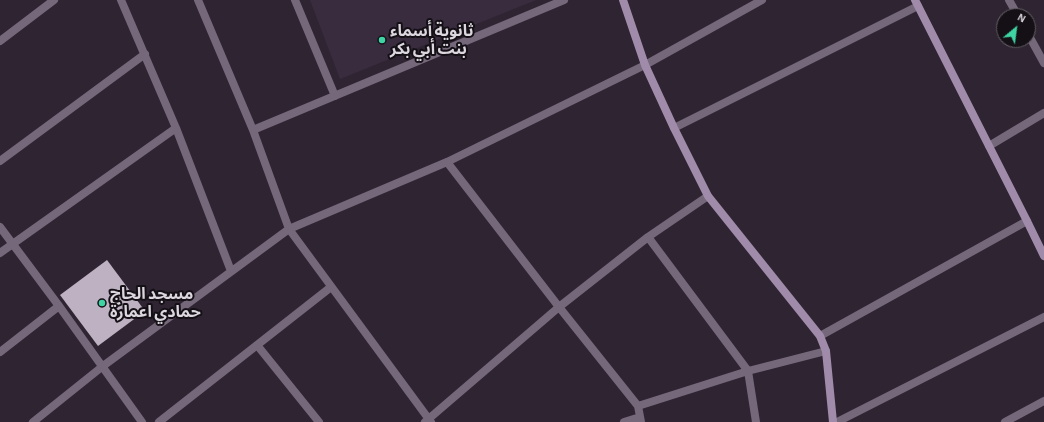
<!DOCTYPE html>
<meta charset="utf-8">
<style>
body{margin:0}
#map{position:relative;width:1044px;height:422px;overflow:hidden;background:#2f2532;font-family:"Alegreya Sans",sans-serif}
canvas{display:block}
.north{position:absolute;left:996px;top:8px;width:40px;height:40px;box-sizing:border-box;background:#141016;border:1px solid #645f66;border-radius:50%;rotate:29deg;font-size:11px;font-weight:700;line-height:16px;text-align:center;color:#dcd6df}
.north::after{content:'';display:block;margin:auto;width:14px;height:18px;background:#3ed4a3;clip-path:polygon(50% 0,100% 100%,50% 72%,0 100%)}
</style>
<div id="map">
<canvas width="1044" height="422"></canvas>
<div class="north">N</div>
</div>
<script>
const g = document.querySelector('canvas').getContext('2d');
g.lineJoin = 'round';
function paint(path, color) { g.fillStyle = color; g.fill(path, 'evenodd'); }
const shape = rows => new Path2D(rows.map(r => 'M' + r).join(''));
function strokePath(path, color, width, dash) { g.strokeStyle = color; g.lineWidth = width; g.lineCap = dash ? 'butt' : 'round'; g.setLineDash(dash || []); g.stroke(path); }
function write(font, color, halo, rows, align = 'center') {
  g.font = font + ' "Alegreya Sans","Noto Sans Arabic",sans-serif'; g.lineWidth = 4; g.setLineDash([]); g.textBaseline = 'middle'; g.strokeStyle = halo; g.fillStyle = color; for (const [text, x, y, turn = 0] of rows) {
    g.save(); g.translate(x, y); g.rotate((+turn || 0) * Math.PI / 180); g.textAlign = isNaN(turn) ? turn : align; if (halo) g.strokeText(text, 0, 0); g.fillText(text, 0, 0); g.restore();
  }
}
const built = shape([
 [310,0,536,0,340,79]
]);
const building = shape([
 [107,260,145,311,98,346,60,295]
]);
const street = shape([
 [121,0,176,128,231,271],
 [198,0,253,130,289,229,431,422],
 [295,0,335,96],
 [1009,0,1018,16],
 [1028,34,1044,63],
 [0,41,54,0],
 [674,128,918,6],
 [253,130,564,0],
 [989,146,1044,113],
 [0,161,145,54],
 [447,162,559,307,638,406,641,422],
 [0,227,59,306,142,422],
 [648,237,748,371,756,422],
 [0,253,176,128],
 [820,336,1027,221],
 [257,345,319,422],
 [0,352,59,306],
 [638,406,748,371,826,351],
 [33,422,103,366,289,229,447,162,645,65,762,0],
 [159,422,331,287],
 [425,422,559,307,648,237,708,196],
 [624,422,640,417],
 [837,422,1044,317],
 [1005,422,1044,401]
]);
const secondary = shape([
 [623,0,645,65,674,128,708,196,820,336,826,351,833,422],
 [915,0,1027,221,1044,256]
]);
const markers = [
 [382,40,4,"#3ed4a3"],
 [102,303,4,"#3ed4a3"]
];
const poiNames = [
 ["ثانوية أسماء",390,31],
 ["بنت أبي بكر",390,49],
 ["مسجد الحاج",110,294],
 ["حمادي اعمارة",110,312]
];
paint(built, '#392c3e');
paint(building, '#bdb1c2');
strokePath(street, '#76687b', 8);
strokePath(secondary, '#a18baa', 8);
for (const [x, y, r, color] of markers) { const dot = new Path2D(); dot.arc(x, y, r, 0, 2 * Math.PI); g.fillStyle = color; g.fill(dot); strokePath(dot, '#141016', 1.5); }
write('bold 16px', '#dcd6df', '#141016', poiNames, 'left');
</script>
